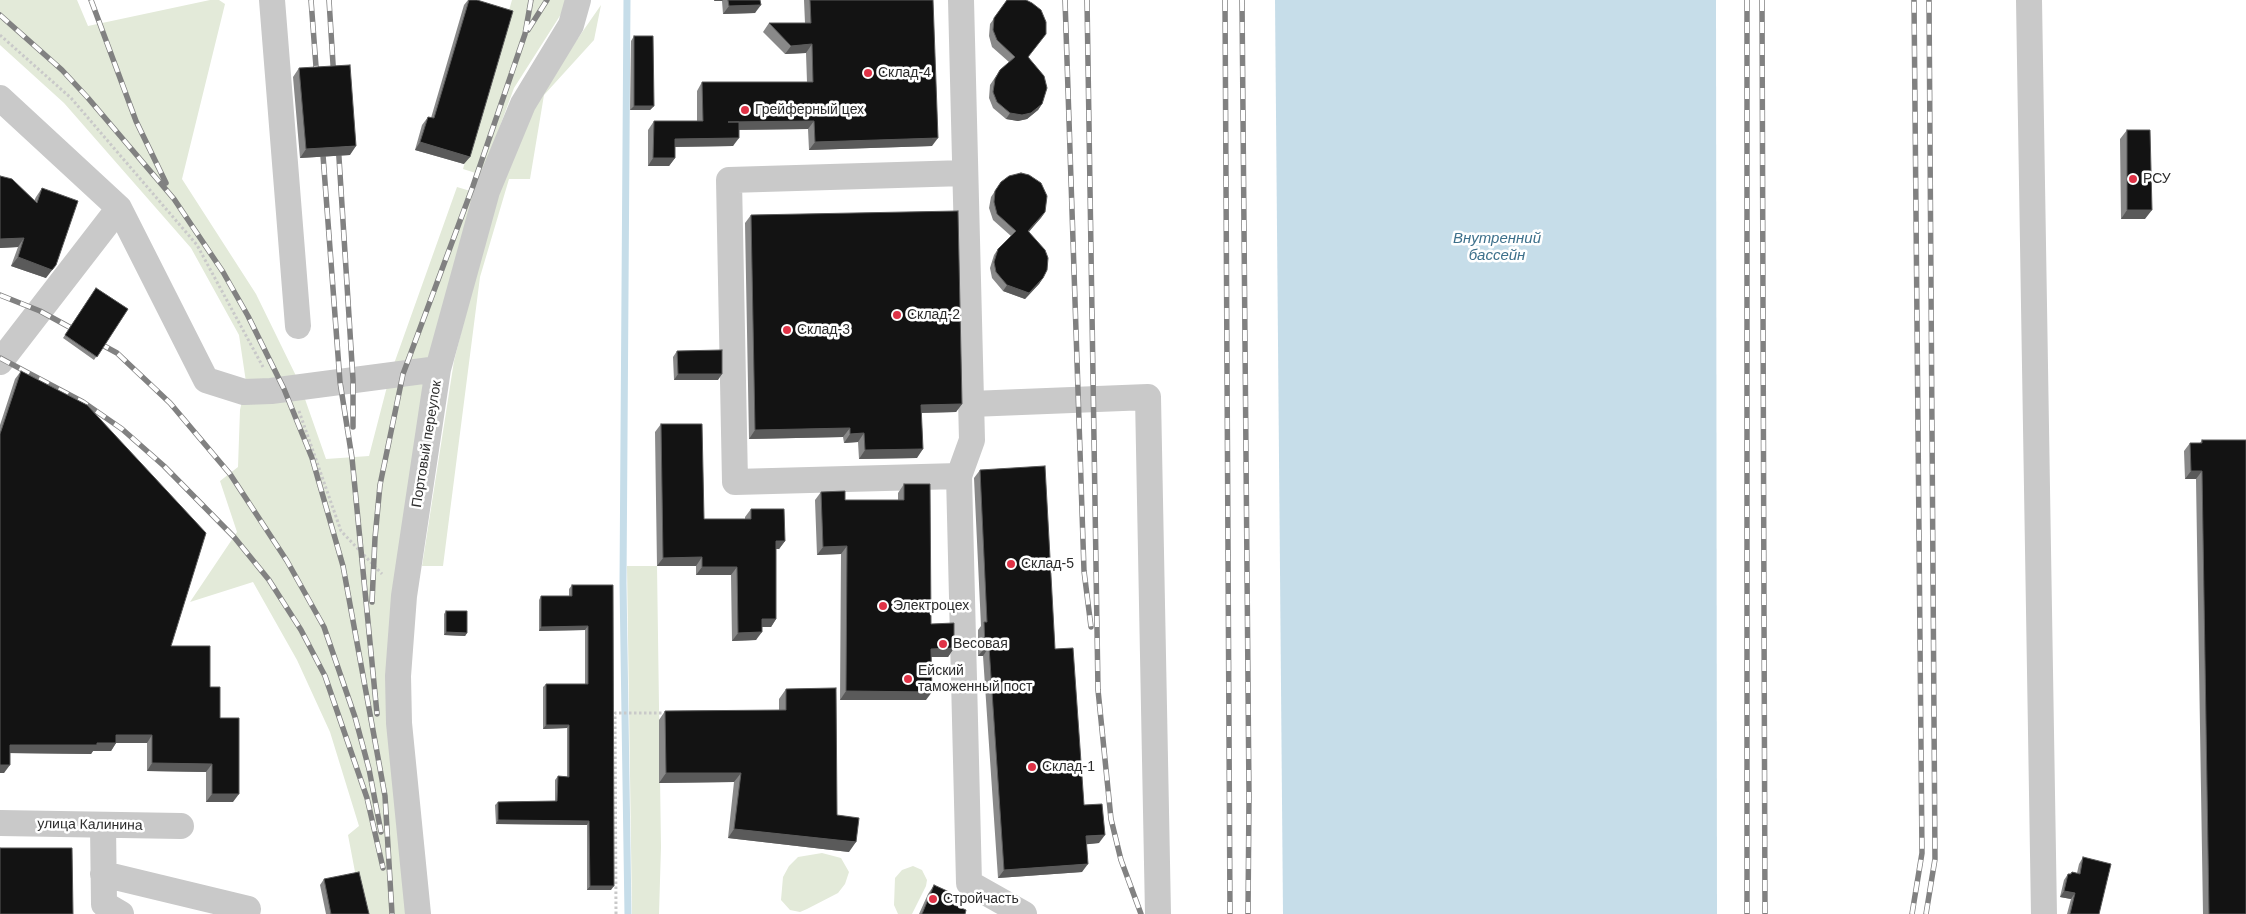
<!DOCTYPE html>
<meta charset="utf-8">
<style>
body{margin:0}
canvas{display:block;background:#fff}
</style>
<canvas width="2246" height="914"></canvas>
<script>
const g = document.querySelector('canvas').getContext('2d');
g.lineJoin = 'round';
function paint(path, color) { g.fillStyle = color; g.fill(path, 'evenodd'); }
const shape = rows => new Path2D(rows.map(r => 'M' + r).join(''));
function strokePath(path, color, width, dash) { g.strokeStyle = color; g.lineWidth = width; g.lineCap = dash ? 'butt' : 'round'; g.setLineDash(dash || []); g.stroke(path); }
function write(font, color, halo, rows, align = 'center') {
  g.font = font + ' Helvetica,sans-serif'; g.lineWidth = 5; g.setLineDash([]); g.textBaseline = 'middle'; g.strokeStyle = halo; g.fillStyle = color; for (const [text, x, y, turn = 0] of rows) {
    g.save(); g.translate(x, y); g.rotate((+turn || 0) * Math.PI / 180); g.textAlign = isNaN(turn) ? turn : align; if (halo) g.strokeText(text, 0, 0); g.fillText(text, 0, 0); g.restore();
  }
}
const green = shape([
 [0,0,77,0,88,26,210,0,219,0,225,4,182,179,256,294,299,382,326,459,369,456,390,375,457,187,477,193,388,673,409,914,363,914,348,835,359,826,330,732,297,660,253,582,190,602,237,532,220,481,238,467,240,410,246,382,239,335,191,248,64,103,0,45],
 [512,0,570,0,514,88,482,175,463,169],
 [601,5,594,40,544,95,530,179,509,179,480,277,443,566,422,566,454,361,494,201,542,90],
 [627,566,657,566,661,847,659,914,632,914],
 [822,853,841,858,849,872,845,884,838,893,807,909,800,912,790,910,781,900,783,877,789,866,798,857],
 [913,866,922,870,927,880,926,886,912,914,898,914,894,905,895,878,902,870]
]);
const water = shape([
 [1275,0,1716,0,1717,914,1283,914]
]);
const stream = shape([
 [627,0,623,583,628,914]
]);
const path = shape([
 [0,35,71,98,197,245,263,367],
 [299,411,341,531,382,574],
 [616,914,615,713,666,713]
]);
const minor = shape([
 [272,0,298,326],
 [961,0,972,440,959,476,969,883,1024,914],
 [2029,0,2044,914],
 [0,98,119,208,0,362],
 [119,208,206,380,244,392,271,391,438,369],
 [971,404,1148,397,1158,914],
 [959,476,735,482,729,180,965,173],
 [0,823,181,826],
 [103,825,104,904,121,914],
 [103,874,248,909,247,914],
 [418,914,399,723,398,676,404,596,438,369,487,191,523,104,571,25,578,0]
]);
const rail = shape([
 [91,0,136,121,166,183],
 [311,0,317,80],
 [329,0,334,80],
 [1065,0,1084,571,1091,627],
 [1087,0,1098,690,1111,819,1121,860,1141,914],
 [1225,0,1230,914],
 [1242,0,1249,796,1248,914],
 [1747,0,1747,914],
 [1762,0,1765,914],
 [0,15,62,70,88,98,174,199,223,272,248,316,284,389,312,458,343,566,385,796,392,914],
 [528,30,547,0],
 [322,142,340,382,352,458,377,714],
 [338,142,353,380,353,427],
 [0,295,40,311,117,353,170,403,230,474,287,561,324,627,355,717,369,769,381,832],
 [0,358,83,402,122,429,164,466,234,537,269,580,301,630,325,676,367,798,383,868],
 [372,602,375,538,380,485,403,374,473,186,525,34,531,0],
 [1912,914,1922,853,1914,0],
 [1926,914,1935,859,1929,0]
]);
const wall = shape([
 [468,0,477,0,464,164,415,150,422,125,428,117,431,118,464,5],
 [714,0,760,0,755,13,723,14,722,1,714,1],
 [804,0,933,0,932,146,809,150,808,129,739,130,733,146,675,147,675,158,669,166,648,166,648,130,654,121,697,121,697,91,702,82,807,82,806,53,785,54,763,32,769,23,805,23],
 [1007,0,1029,57,1042,104,1038,110,1027,119,1018,121,1006,119,993,108,989,98,990,85,1000,70,1009,62,992,47,989,36,990,24],
 [634,36,654,106,650,110,630,110,631,41],
 [299,68,350,155,300,158,293,77],
 [2127,130,2145,219,2121,219,2120,139],
 [0,176,34,201,36,197,42,188,46,278,11,266,18,247,0,248],
 [1001,182,1045,212,1029,232,1043,278,1039,284,1025,299,1003,291,992,278,990,268,994,255,998,249,1011,236,993,220,989,208,991,197],
 [751,215,962,404,956,412,922,413,917,458,859,459,858,442,844,443,843,437,749,439,745,223],
 [96,288,128,309,94,360,63,338],
 [677,351,718,380,674,380,673,357],
 [21,371,171,646,210,687,220,718,233,802,206,802,206,772,147,771,147,743,116,743,111,751,93,751,91,754,10,753,4,773,0,773,0,425,15,379],
 [661,424,704,519,745,519,745,517,751,509,785,541,779,549,776,549,776,619,771,627,762,627,756,640,732,641,731,575,696,575,696,566,657,566,655,432],
 [2202,440,2246,914,2203,914,2196,479,2185,479,2184,451,2190,443,2200,443],
 [980,470,1055,649,1084,805,1099,843,1087,844,1082,872,998,878,983,656,978,656,978,630,981,626,974,478],
 [904,484,931,624,954,648,948,657,931,657,926,700,840,700,841,554,817,555,815,500,821,492,845,500,898,500,898,493],
 [572,585,613,585,611,890,587,890,587,825,496,824,495,805,498,802,555,801,555,780,558,776,567,777,567,728,543,729,543,687,546,684,585,684,585,630,539,631,539,600,541,596,569,596,569,589],
 [446,611,467,633,465,636,444,635,444,614],
 [786,689,837,815,849,852,728,838,734,782,659,783,659,720,665,711,779,710,779,699],
 [2083,857,2099,914,2067,914,2071,899,2060,897,2064,880,2068,874,2070,874,2072,872,2077,873,2079,864],
 [324,879,369,914,326,914,320,885],
 [934,885,954,905,965,914,919,914,928,894]
]);
const shadedWall = shape([
 [715,0,723,0,722,1,714,1],
 [761,5,755,13,723,14,729,6],
 [812,44,806,53,785,54,791,46],
 [1042,104,1038,110,1027,119,1018,121,1006,119,1010,113],
 [634,106,654,106,650,110,630,110],
 [814,121,808,129,722,130,728,122],
 [739,138,733,146,669,147,675,139],
 [938,138,932,146,809,150,815,142],
 [420,142,470,157,464,164,415,150],
 [356,146,350,155,300,158,306,149],
 [653,158,675,158,669,166,648,166],
 [2127,210,2152,210,2145,219,2121,219],
 [1045,212,1041,218,1024,237,1028,231],
 [24,238,18,247,0,248,0,239],
 [18,257,56,265,46,278,11,266],
 [1043,278,1039,284,1025,299,1003,291,1007,285],
 [678,374,722,374,718,380,674,380],
 [962,404,956,412,915,413,921,405],
 [850,428,843,437,749,439,755,430],
 [864,433,858,442,844,443,850,434],
 [923,449,917,458,859,459,865,450],
 [2191,471,2202,471,2196,479,2185,479],
 [776,541,785,541,779,549,770,549],
 [847,546,841,554,817,555,823,547],
 [702,557,696,566,657,566,663,558],
 [702,567,737,567,731,575,696,575],
 [762,619,776,619,771,627,756,627],
 [588,626,585,630,539,631,541,627],
 [446,632,467,633,465,636,444,635],
 [762,632,756,640,732,641,738,633],
 [989,647,983,656,978,656,985,648],
 [954,648,948,657,925,657,931,649],
 [846,691,932,692,926,700,840,700],
 [546,725,569,725,567,728,543,729],
 [116,735,152,735,147,743,111,743],
 [97,743,116,743,111,751,93,751,91,754,4,753,10,745],
 [152,763,212,764,206,772,147,771],
 [0,765,10,765,4,773,0,773],
 [666,773,741,773,734,782,659,783],
 [212,794,239,794,233,802,206,802],
 [498,820,589,821,587,825,496,824],
 [734,829,856,842,849,852,728,838],
 [1105,835,1099,843,1080,845,1086,836],
 [1088,864,1082,872,998,878,1004,870],
 [590,886,614,886,611,890,587,890],
 [2064,891,2075,893,2071,899,2060,897]
]);
const building = shape([
 [469,0,477,0,513,11,470,157,420,142,428,117,434,118,469,0],
 [728,0,760,0,761,5,729,6,728,0],
 [810,0,933,0,938,138,815,142,814,121,728,122,739,122,739,138,675,139,675,158,653,158,654,121,703,121,702,82,813,82,812,44,791,46,769,23,811,23,810,0],
 [1007,0,1026,0,1032,3,1041,10,1046,22,1046,34,1028,57,1044,76,1047,88,1042,104,1031,113,1022,115,1010,113,997,102,993,92,995,79,1000,70,1015,57,997,40,993,30,994,18,1007,0],
 [634,36,653,36,654,106,634,106,634,36],
 [350,65,356,146,306,149,299,68,350,65],
 [2127,130,2150,130,2152,210,2127,210,2127,130],
 [1021,173,1029,175,1041,183,1047,196,1045,212,1028,231,1045,250,1048,258,1047,270,1043,278,1029,293,1007,285,996,272,994,262,998,249,1016,231,997,214,994,202,995,191,1001,182,1009,176,1021,173],
 [0,176,12,179,37,203,42,188,78,201,56,265,52,270,18,257,24,238,0,239,0,176],
 [958,211,962,404,921,405,923,449,865,450,864,433,850,434,850,428,755,430,751,215,958,211],
 [96,288,128,309,97,357,65,335,96,288],
 [722,350,722,374,678,374,677,351,722,350],
 [21,371,87,405,206,533,171,646,210,646,210,687,220,687,220,718,239,718,239,794,212,794,212,764,152,763,152,735,116,735,116,743,97,743,97,745,10,745,10,765,0,765,0,434,21,371],
 [661,424,702,424,704,519,751,519,751,509,784,509,785,541,776,541,776,619,762,619,762,632,738,633,737,567,702,567,702,557,663,558,661,424],
 [2202,440,2246,440,2246,914,2209,914,2202,471,2191,471,2190,443,2202,443,2202,440],
 [1045,466,1055,649,1073,648,1084,805,1102,804,1105,835,1086,836,1088,864,1004,870,989,647,985,648,984,622,987,622,980,470,1045,466],
 [904,484,930,484,931,624,954,623,954,648,931,649,932,692,846,691,847,546,823,547,821,492,845,491,845,500,904,500,904,484],
 [572,585,613,585,614,886,590,886,589,821,498,820,498,802,557,801,558,776,569,777,569,725,546,725,546,684,588,684,588,626,541,627,541,596,572,596,572,585],
 [446,611,467,611,467,633,446,632,446,611],
 [836,688,837,815,859,818,856,842,734,829,741,773,666,773,665,711,786,710,786,689,836,688],
 [0,848,72,848,73,914,0,914,0,848],
 [2083,857,2111,864,2099,914,2070,914,2075,893,2064,891,2068,874,2071,874,2072,872,2080,874,2083,857],
 [359,872,369,914,331,914,324,879,359,872],
 [934,885,958,896,954,905,966,910,965,914,922,914,934,885]
]);
const markers = [
 [868,73,5,"#df3246"],
 [745,110,5,"#df3246"],
 [2133,179,5,"#df3246"],
 [897,315,5,"#df3246"],
 [787,330,5,"#df3246"],
 [1011,564,5,"#df3246"],
 [883,606,5,"#df3246"],
 [943,644,5,"#df3246"],
 [908,679,5,"#df3246"],
 [1032,767,5,"#df3246"],
 [933,899,5,"#df3246"]
];
const poiNames = [
 ["Склад-4",878,73],
 ["Грейферный цех",755,110],
 ["РСУ",2143,179],
 ["Склад-2",907,315],
 ["Склад-3",797,330],
 ["Склад-5",1021,564],
 ["Электроцех",893,606],
 ["Весовая",953,644],
 ["Ейский",918,671],
 ["таможенный пост",918,687],
 ["Склад-1",1042,767],
 ["Стройчасть",943,899]
];
const streetNames = [
 ["Портовый переулок",427,444,-81],
 ["улица Калинина",90,825,1]
];
const waterNames = [
 ["Внутренний",1497,239],
 ["бассейн",1497,256]
];
paint(green, '#e3ead9');
paint(water, '#c6dde9');
strokePath(stream, '#c6dde9', 7);
strokePath(path, '#c9c9c9', 3, [2.5, 2.5]);
strokePath(minor, '#c9c9c9', 26);
strokePath(rail, '#818181', 5.5);
strokePath(rail, '#fff', 4, [11]);
paint(wall, '#898989');
paint(shadedWall, '#5a5a5a');
paint(building, '#131313');
strokePath(building, '#5a5a5a', 1);
for (const [x, y, r, color] of markers) { const dot = new Path2D(); dot.arc(x, y, r, 0, 2 * Math.PI); g.fillStyle = color; g.fill(dot); strokePath(dot, '#fff', 2); }
write('14px', '#2c2c2c', '#fff', poiNames, 'left');
write('14px', '#2c2c2c', '#fff', streetNames);
write('italic 15px', '#3d708b', '#fff', waterNames);
</script>
